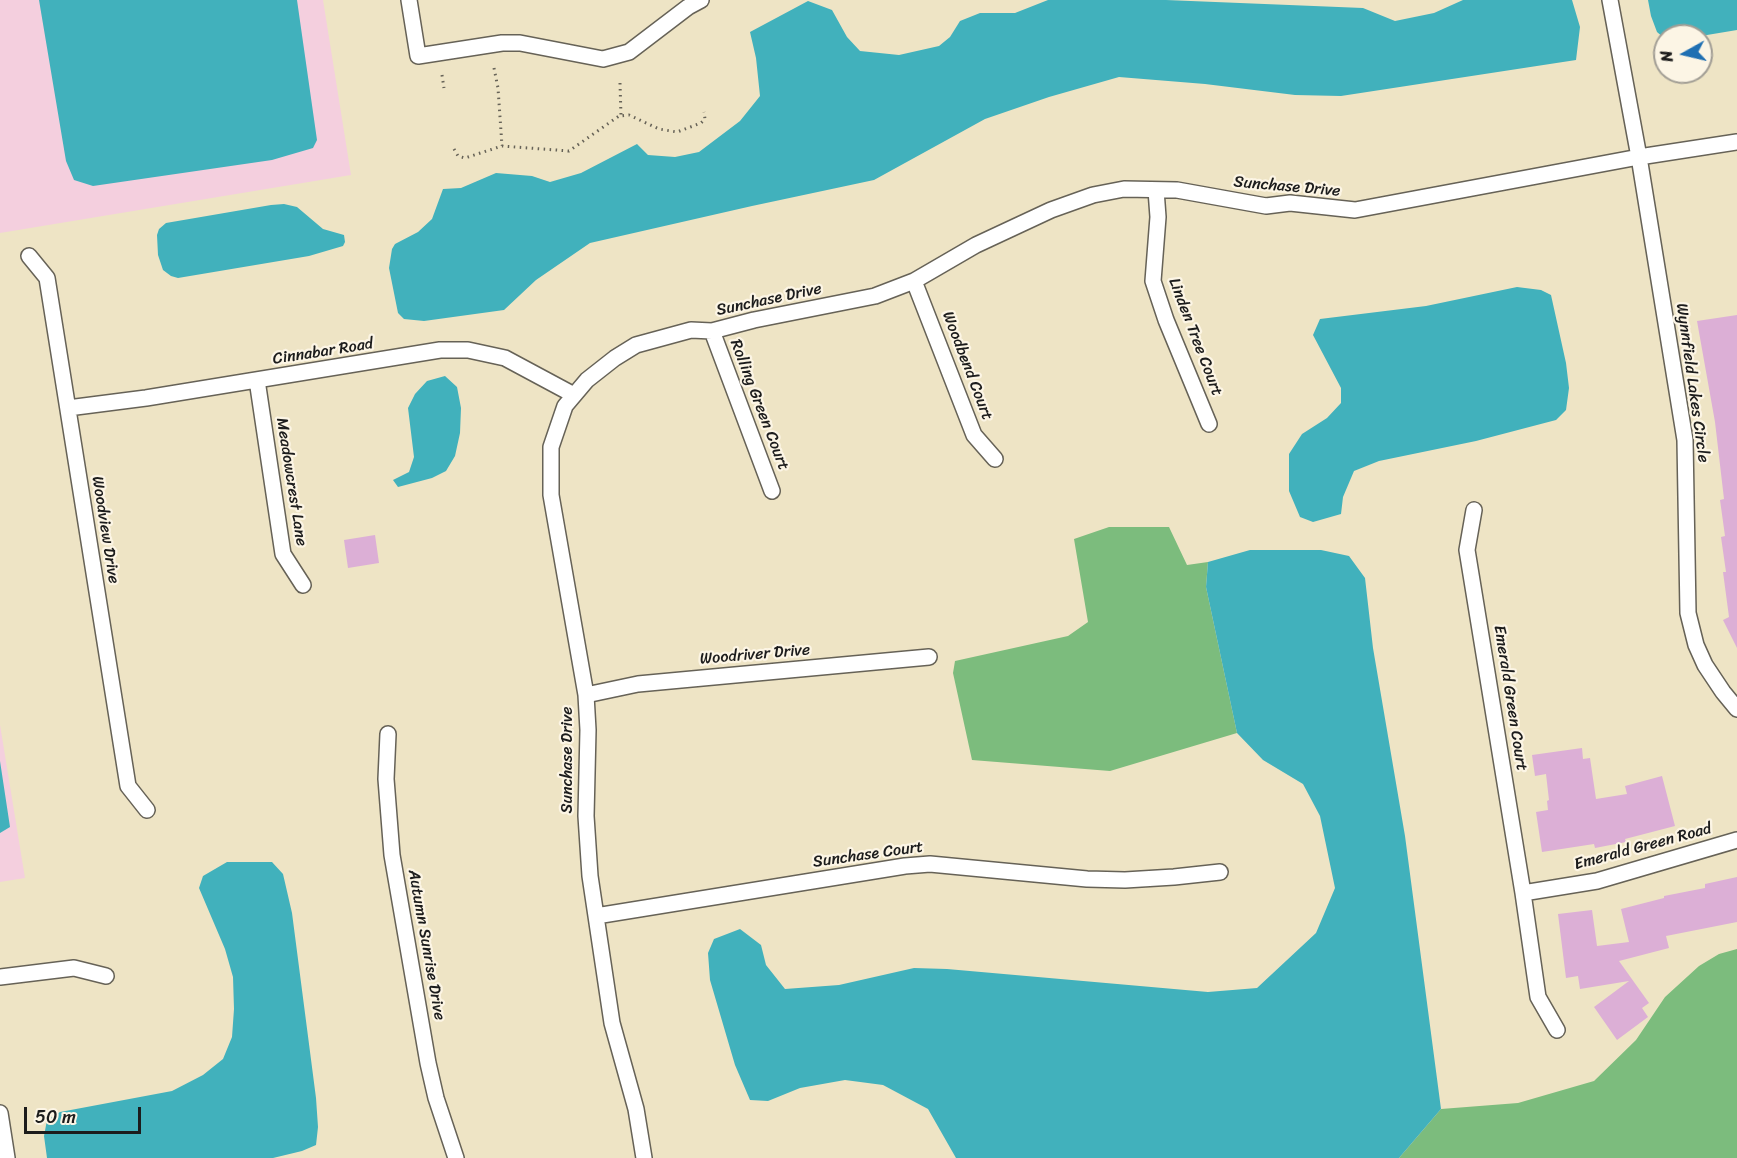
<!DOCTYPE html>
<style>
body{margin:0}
#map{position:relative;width:1737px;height:1158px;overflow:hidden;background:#eee4c5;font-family:Sriracha,sans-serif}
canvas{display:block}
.north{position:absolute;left:1653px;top:24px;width:60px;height:60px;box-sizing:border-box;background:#fcf5e5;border:2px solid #a29e95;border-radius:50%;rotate:262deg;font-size:16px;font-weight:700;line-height:24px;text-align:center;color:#1c1c1c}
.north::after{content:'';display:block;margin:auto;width:21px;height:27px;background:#1f6fb2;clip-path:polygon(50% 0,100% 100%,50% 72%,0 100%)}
.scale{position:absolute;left:24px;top:1107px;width:117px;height:27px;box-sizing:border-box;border:3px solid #1c1c1c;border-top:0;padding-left:8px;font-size:18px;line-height:21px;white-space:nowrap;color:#1c1c1c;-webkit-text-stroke:4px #fcf5e5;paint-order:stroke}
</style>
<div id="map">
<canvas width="1737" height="1158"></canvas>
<div class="north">N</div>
<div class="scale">50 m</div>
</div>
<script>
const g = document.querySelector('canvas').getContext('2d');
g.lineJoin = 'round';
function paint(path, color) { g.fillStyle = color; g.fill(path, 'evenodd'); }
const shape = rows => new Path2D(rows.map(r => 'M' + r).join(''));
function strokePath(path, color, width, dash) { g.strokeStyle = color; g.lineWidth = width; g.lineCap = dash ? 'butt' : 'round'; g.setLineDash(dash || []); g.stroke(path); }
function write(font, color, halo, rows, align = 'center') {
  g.font = font + ' Sriracha,sans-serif'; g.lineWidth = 4.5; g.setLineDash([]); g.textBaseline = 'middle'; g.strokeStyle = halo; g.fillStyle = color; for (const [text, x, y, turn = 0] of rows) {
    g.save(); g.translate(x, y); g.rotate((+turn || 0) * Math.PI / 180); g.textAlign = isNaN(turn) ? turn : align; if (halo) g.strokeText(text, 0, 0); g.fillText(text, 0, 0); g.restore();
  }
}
const built = shape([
 [0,0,323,0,351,175,0,233],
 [0,725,25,878,0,882]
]);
const forest = shape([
 [1109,527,1169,527,1187,565,1208,562,1206,587,1237,733,1110,771,972,760,953,673,955,661,1068,636,1088,622,1074,539],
 [1737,949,1737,1158,1399,1158,1441,1109,1518,1103,1594,1081,1636,1040,1665,997,1699,966,1719,954]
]);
const water = shape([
 [39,0,297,0,317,140,313,148,272,160,93,186,74,180,66,161],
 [1048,0,1166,0,1363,8,1395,21,1434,13,1463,0,1572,0,1580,27,1576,60,1341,96,1295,95,1205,84,1119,77,1049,97,985,119,874,180,752,206,590,243,536,280,504,310,424,321,404,319,398,313,389,268,392,249,395,244,418,232,432,219,443,189,461,188,496,173,532,176,550,182,581,173,637,144,648,155,675,157,699,152,740,121,760,96,756,58,750,32,808,1,832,10,847,37,860,51,899,55,939,46,950,37,960,21,980,13,1015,13],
 [1648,0,1737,0,1737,30,1701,36,1665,36,1665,39,1657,32,1651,16],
 [284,204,297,207,323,229,344,235,345,242,343,246,309,256,178,278,171,276,163,270,158,255,157,235,159,229,166,223,271,205],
 [1517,287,1541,290,1551,295,1566,363,1569,388,1566,410,1556,420,1476,441,1379,461,1354,471,1343,497,1341,514,1313,522,1300,517,1289,491,1289,454,1302,434,1327,418,1341,403,1341,388,1313,335,1320,319,1426,306],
 [445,376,457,387,461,408,460,433,455,456,446,471,432,478,398,487,393,480,409,472,414,457,408,408,415,394,427,381],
 [1250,550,1321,550,1349,556,1365,578,1373,648,1405,836,1441,1109,1399,1158,956,1158,928,1109,883,1085,845,1080,800,1088,768,1101,750,1100,735,1065,710,980,708,953,714,939,740,929,761,945,766,965,785,989,839,985,914,968,947,969,1208,992,1257,988,1316,933,1335,888,1320,816,1303,784,1263,760,1237,733,1206,587,1208,562],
 [0,761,10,827,0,833],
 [227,862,272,862,283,874,292,913,316,1098,318,1127,316,1145,302,1151,273,1158,47,1158,44,1136,47,1120,60,1112,172,1091,203,1075,223,1059,232,1037,234,1009,233,977,225,949,199,888,203,876]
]);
const building = shape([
 [1737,315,1737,648,1723,620,1729,617,1723,572,1726,572,1721,537,1725,536,1720,500,1724,499,1715,422,1697,321],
 [375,535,379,563,348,568,344,540],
 [1582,748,1583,759,1590,758,1596,799,1627,794,1625,786,1662,776,1675,826,1625,839,1626,842,1595,848,1594,844,1542,852,1536,812,1548,810,1547,801,1549,800,1546,774,1535,776,1532,755],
 [1737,877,1737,922,1666,936,1669,948,1619,961,1649,1003,1642,1008,1648,1017,1617,1040,1594,1007,1629,981,1580,989,1578,976,1566,978,1558,914,1592,910,1597,946,1629,942,1621,909,1664,898,1664,896,1705,888,1705,884]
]);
const path = shape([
 [494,68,498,88,502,146],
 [442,75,444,88],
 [620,83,621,116],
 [454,149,458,156,465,158,502,146,569,151,619,116,629,115,659,129,677,132,701,123,705,119,704,112]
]);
const minor = shape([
 [409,0,418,56,502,43,520,43,603,59,629,52,688,7,701,0],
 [1610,0,1639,157,1685,440,1688,613,1696,645,1705,665,1723,692,1737,709],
 [1156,190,1158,217,1153,281,1166,320,1209,424],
 [29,256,47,278,128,786,147,810],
 [914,281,974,435,995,459],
 [712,331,772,491],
 [257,380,283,554,303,585],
 [68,408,146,398,440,350,468,350,505,358,574,395],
 [1474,510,1467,550,1523,893,1538,997,1557,1030],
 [586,695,638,684,929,657],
 [388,734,386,779,392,855,428,1063,436,1098,456,1158],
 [1523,893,1597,881,1737,840],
 [596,916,905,866,930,864,1087,879,1125,880,1174,877,1220,872],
 [0,977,74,968,106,976],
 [0,1113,7,1158],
 [644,1158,636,1109,612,1023,590,876,586,816,588,730,586,695,551,495,551,447,565,406,587,380,615,358,636,345,691,330,712,331,754,320,875,296,914,281,976,245,1051,210,1093,195,1124,189,1177,190,1266,206,1290,203,1355,210,1639,157,1737,142]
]);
const streetNames = [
 ["Sunchase Drive",1287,187,5],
 ["Sunchase Drive",769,300,-12],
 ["Linden Tree Court",1195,337,69],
 ["Cinnabar Road",323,352,-9],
 ["Woodbend Court",967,366,69],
 ["Wynnfield Lakes Circle",1692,383,82],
 ["Rolling Green Court",759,405,69],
 ["Meadowcrest Lane",291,482,81],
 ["Woodview Drive",105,530,81],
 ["Woodriver Drive",755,655,-5],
 ["Emerald Green Court",1510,698,81],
 ["Sunchase Drive",568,760,-90],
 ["Emerald Green Road",1643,847,-15],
 ["Sunchase Court",868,855,-8],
 ["Autumn Sunrise Drive",426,945,80]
];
paint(built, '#f4cfde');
paint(forest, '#7cbc7d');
paint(water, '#41b1bc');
paint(building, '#dcafd6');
strokePath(minor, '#666257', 18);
strokePath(path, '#666257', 3, [1.5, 4.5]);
strokePath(minor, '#fff', 15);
write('16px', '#1c1c1c', '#fcf5e5', streetNames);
</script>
